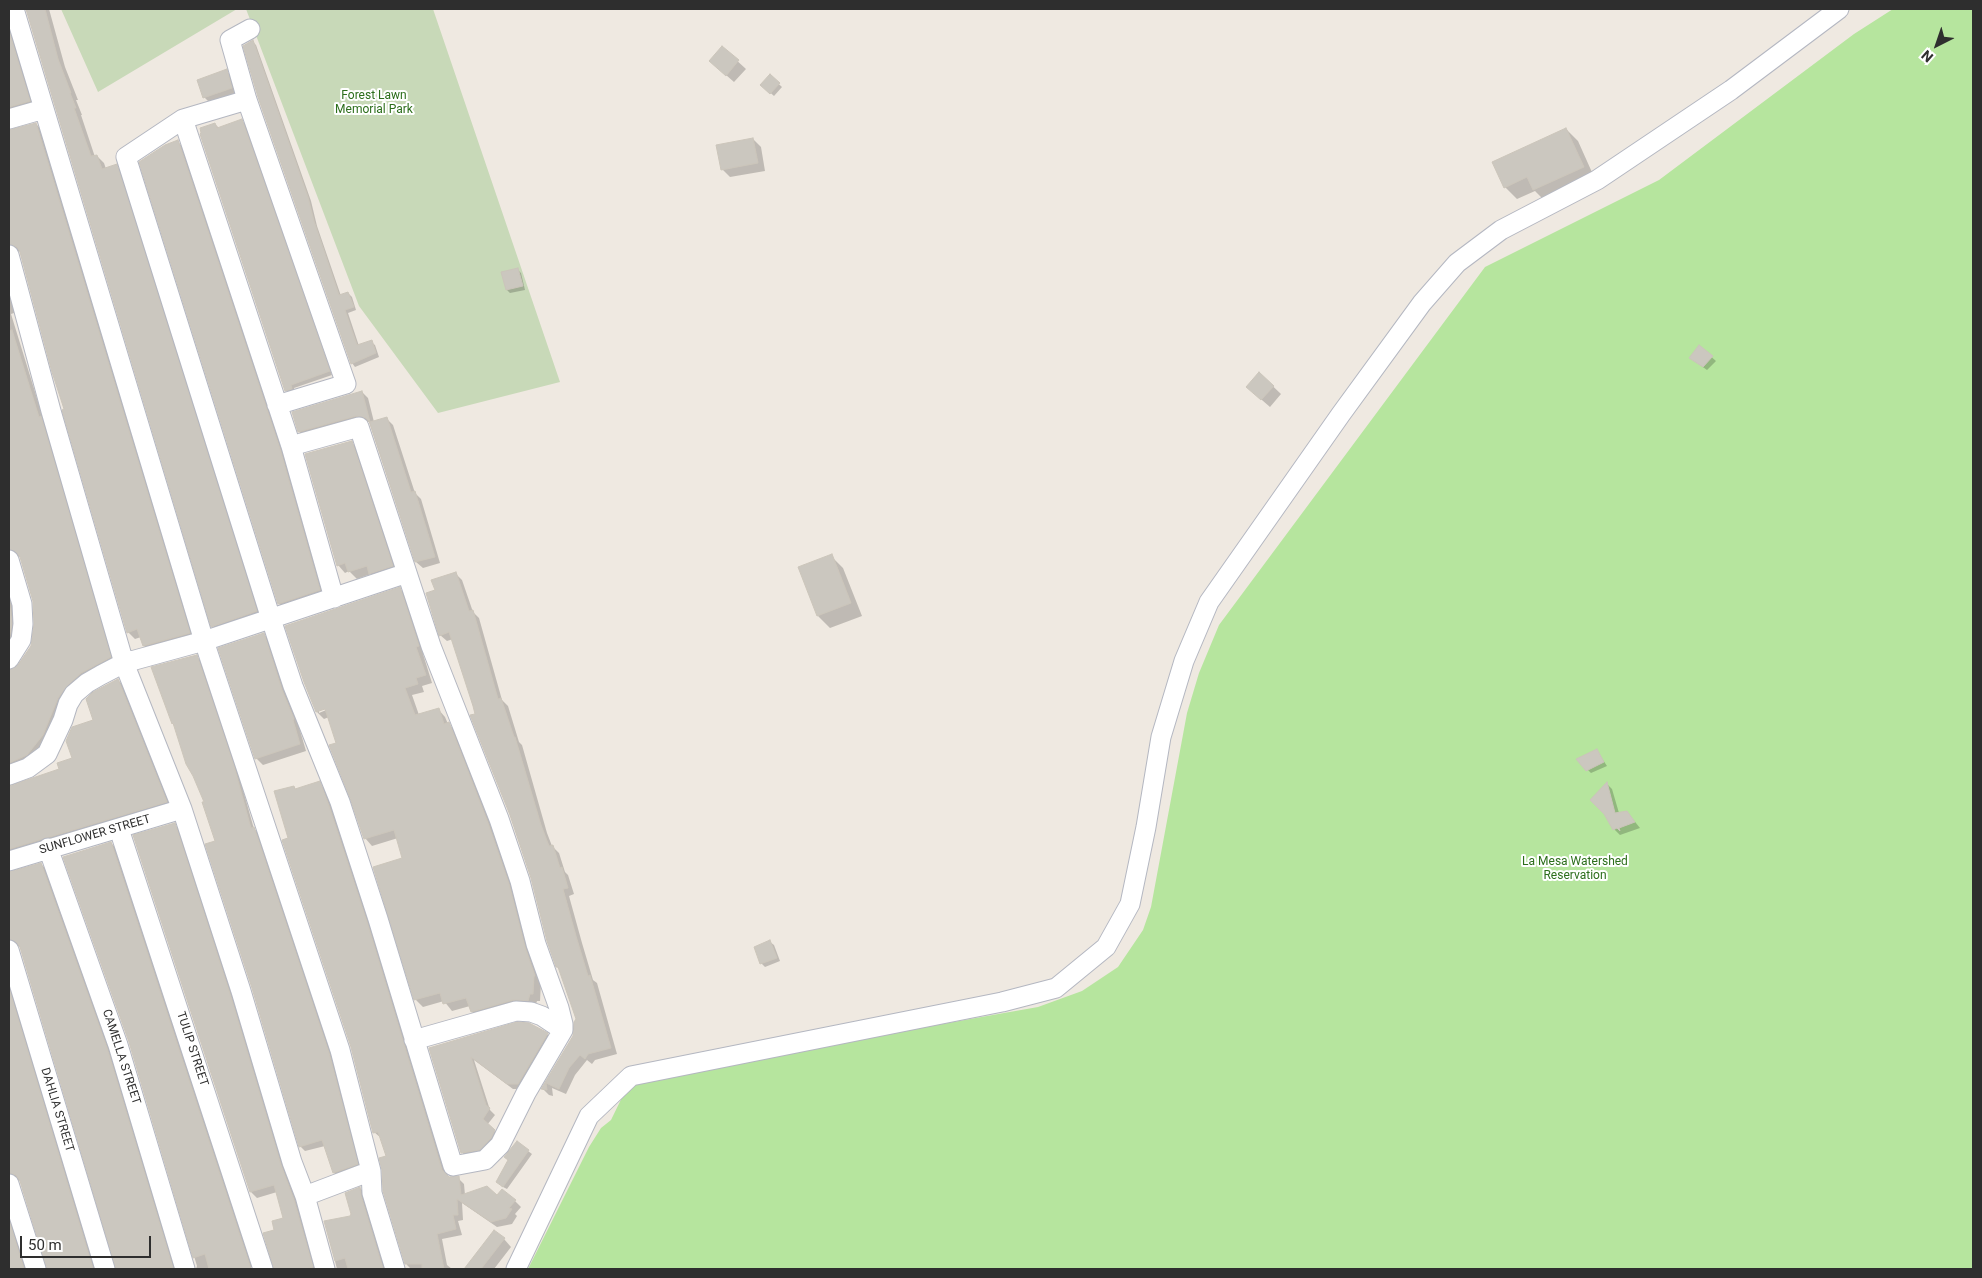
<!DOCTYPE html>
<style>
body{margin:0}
#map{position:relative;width:1982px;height:1278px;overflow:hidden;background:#efe9e1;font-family:Roboto,sans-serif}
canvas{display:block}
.frame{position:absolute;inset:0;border:10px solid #2e2e2e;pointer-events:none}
.north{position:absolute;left:1912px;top:20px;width:50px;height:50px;-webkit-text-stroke:4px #fff;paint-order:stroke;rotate:221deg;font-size:14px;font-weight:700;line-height:20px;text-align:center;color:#2e2e2e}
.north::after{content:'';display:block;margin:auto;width:18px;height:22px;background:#2e2e2e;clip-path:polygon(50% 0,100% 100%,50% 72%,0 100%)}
.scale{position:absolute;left:20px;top:1236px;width:131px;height:22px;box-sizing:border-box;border:2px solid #2e2e2e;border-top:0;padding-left:6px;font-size:15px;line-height:18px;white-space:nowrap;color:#2e2e2e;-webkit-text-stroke:4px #fff;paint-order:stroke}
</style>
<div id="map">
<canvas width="1982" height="1278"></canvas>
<div class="frame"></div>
<div class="north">N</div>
<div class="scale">50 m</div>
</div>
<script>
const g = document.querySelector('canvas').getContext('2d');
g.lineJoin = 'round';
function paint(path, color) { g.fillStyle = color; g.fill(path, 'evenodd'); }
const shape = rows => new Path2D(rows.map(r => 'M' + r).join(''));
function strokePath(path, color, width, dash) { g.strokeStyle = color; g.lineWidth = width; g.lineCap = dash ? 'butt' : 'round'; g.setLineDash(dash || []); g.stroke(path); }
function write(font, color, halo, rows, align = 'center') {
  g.font = font + ' Roboto,sans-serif'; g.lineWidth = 4; g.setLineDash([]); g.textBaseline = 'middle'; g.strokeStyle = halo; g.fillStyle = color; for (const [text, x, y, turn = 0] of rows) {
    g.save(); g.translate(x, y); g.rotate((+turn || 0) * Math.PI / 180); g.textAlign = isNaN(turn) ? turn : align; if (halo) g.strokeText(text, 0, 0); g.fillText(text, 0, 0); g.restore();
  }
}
const green = shape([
 [1893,9,1973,9,1973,1269,528,1269,589,1147,601,1128,611,1120,631,1079,1038,1007,1082,991,1118,967,1143,930,1151,907,1187,713,1199,673,1219,625,1485,267,1659,180,1854,34]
]);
const cemetery = shape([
 [61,9,237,9,98,92],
 [246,9,433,9,560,382,438,413,359,306]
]);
const shadow = shape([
 [9,9,36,108,9,117],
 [27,9,49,9,65,67,78,100,76,100,82,115,81,115,95,157,97,156,104,163,106,169,116,166,123,173,263,618,220,633,213,626],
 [253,42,256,45,311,201,317,226,341,296,348,293,352,297,356,310,348,313,359,346,371,342,375,345,379,357,355,367,352,363],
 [722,47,746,69,734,82,718,68],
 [226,71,234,78,239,96,212,105,204,97],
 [770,76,782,87,774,96,765,88],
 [242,121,245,124,332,375,294,388,295,392,289,394,286,390,215,124,219,128],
 [36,124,43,131,196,640,151,653,144,646,141,637,135,639,128,632,20,251,13,251,9,254,9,131],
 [1566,129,1578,141,1595,179,1546,202,1535,191,1517,199,1505,187],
 [753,139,761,147,765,171,730,177,722,169],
 [178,142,185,149,287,458,327,597,286,611,279,604,141,162],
 [518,270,521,273,525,290,510,293,507,290],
 [9,278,17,312,11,314,44,421,47,425,117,664,88,680,50,742,9,774,9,671,14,670,32,646,35,625,34,601,21,556,9,558],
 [1700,347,1716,361,1707,370,1690,358],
 [1259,373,1281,394,1270,407,1255,394],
 [362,392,368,398,374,422,387,419,393,425,415,493,421,499,440,563,423,568,416,562,369,422,363,422,306,438,299,432],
 [351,442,359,450,399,573,378,581,371,574,357,579,349,571,345,573,338,565],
 [831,556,843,568,862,616,830,628,818,616,800,568],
 [455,573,462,580,473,612,479,618,502,700,508,706,519,742,522,745,547,833,552,846,559,853,565,872,568,875,574,894,569,896,582,943,593,980,597,983,617,1054,595,1060,592,1064,587,1060,575,1075,566,1094,552,1088,553,1096,549,1095,543,1089,574,1036,577,1020,561,970,557,967,532,878,476,715,453,639,447,641,440,635,436,590],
 [9,582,17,614,9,656],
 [400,589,407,596,426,653,423,654,432,683,422,686,424,692,412,695,419,715,438,709,445,717,448,724,456,731,495,831,516,893,541,983,540,1001,537,1001,535,1007,479,1019,472,1012,470,1006,452,1011,444,1001,423,1007,416,1000,375,868,404,859,398,838,372,846,365,838,329,717,324,719,317,712],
 [330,706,331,708,319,713,319,710],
 [263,634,271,641,301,726,299,727,306,751,263,765,256,758],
 [196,656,201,661,238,772,254,829,259,833,334,1059,362,1169,339,1178,334,1173,325,1146,305,1151,300,1146,205,803],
 [118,680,125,687,173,809,9,860,9,786,13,787,61,770,73,759],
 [1597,751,1607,766,1591,773,1578,760],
 [319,783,325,789,335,813,373,929,448,1177,458,1178,464,1184,465,1195,497,1196,515,1201,521,1207,515,1214,517,1216,512,1224,497,1227,462,1203,463,1220,458,1221,462,1235,442,1239,447,1265,452,1269,411,1269,407,1265,384,1191,387,1157,381,1138,374,1132,352,1046,289,839,294,787,296,790],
 [1607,784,1612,789,1619,813,1627,812,1640,828,1620,835,1614,829],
 [174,824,180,830,300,1207,317,1269,275,1269,265,1234,276,1231,285,1219,277,1192,257,1198,251,1192],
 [111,843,118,850,253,1266,249,1269,196,1269,197,1266,130,1041],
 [41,864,48,871,114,1057,177,1269,116,1269,117,1266,20,946,13,946,9,950,9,873],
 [770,942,774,945,780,961,765,967,761,963],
 [9,975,97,1269,47,1269,48,1266,20,1180,12,1180,9,1184],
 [528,1024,547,1034,552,1040,523,1089,513,1089,474,1060,490,1110,495,1115,487,1125,500,1136,485,1154,467,1158,462,1152,430,1048],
 [517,1143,532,1154,507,1189,501,1186],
 [360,1188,366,1194,387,1269,337,1269,325,1222,351,1217],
 [9,1208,28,1269,9,1269],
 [504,1239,511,1247,494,1269,471,1269,468,1266]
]);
const building = shape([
 [26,9,45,9,58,59,71,93,70,93,76,108,74,108,91,156,97,155,102,169,117,164,257,611,211,627,26,9],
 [9,31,30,101,9,107,9,31],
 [253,40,308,197,314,221,339,295,348,292,354,307,345,310,357,345,372,340,376,353,351,364,258,97,243,46,253,40],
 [722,46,739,60,726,76,709,61,722,46],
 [227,69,232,88,203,98,197,80,227,69],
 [770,74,780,83,770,94,760,85,770,74],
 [242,119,330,371,291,385,292,389,285,391,200,134,201,133,200,128,215,123,217,128,242,119],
 [36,123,190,633,143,646,137,629,127,633,62,410,64,409,52,372,20,252,17,247,9,244,9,130,36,123],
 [1566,128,1584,167,1533,190,1527,177,1504,188,1492,162,1566,128],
 [753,138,758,163,721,170,716,145,753,138],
 [178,140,280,449,320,590,278,604,139,162,165,145,178,140],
 [518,268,523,286,506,290,501,272,518,268],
 [12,330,39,417,41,416,111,657,81,673,67,686,58,698,43,735,27,755,9,763,9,670,18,665,31,646,34,624,33,601,20,557,16,552,9,549,9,331,12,330],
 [1699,345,1713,356,1703,367,1689,358,1699,345],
 [1259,372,1274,386,1261,400,1246,387,1259,372],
 [362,391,370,422,387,417,411,492,415,491,435,557,415,562,370,423,366,418,356,416,298,432,292,412,362,391],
 [352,441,393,566,369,574,367,566,348,572,345,563,337,566,305,454,352,441],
 [832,554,851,603,817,616,798,567,832,554],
 [456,572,469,611,473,610,498,699,501,698,514,737,515,737,541,825,549,846,553,845,560,868,562,867,568,888,563,889,576,936,588,976,590,975,611,1048,588,1054,585,1059,580,1055,569,1068,559,1089,546,1083,547,1090,541,1089,573,1036,574,1022,576,1019,558,967,556,967,547,941,531,878,510,815,470,715,475,714,473,706,449,632,439,636,426,593,435,590,431,580,456,572],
 [400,587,419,646,416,647,426,675,416,678,418,684,405,688,415,715,439,708,444,724,449,722,488,823,509,884,525,947,535,976,534,976,533,994,530,994,528,1001,513,1000,471,1012,466,998,443,1004,440,993,414,1000,373,867,402,858,394,830,364,839,350,798,329,745,336,743,325,709,316,712,304,682,285,626,400,587],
 [9,599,12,624,9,638,9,599],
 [264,633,282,690,294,719,293,720,300,744,255,759,218,648,264,633],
 [197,655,234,766,251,828,254,827,329,1053,358,1164,333,1173,322,1140,299,1147,252,988,205,844,215,841,202,802,204,802,193,776,186,764,173,723,172,724,151,667,197,655],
 [118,679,167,802,9,849,9,786,59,769,57,763,72,758,66,741,72,727,93,720,86,699,93,692,118,679],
 [1597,749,1604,762,1586,771,1576,759,1597,749],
 [320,781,329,806,367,922,442,1170,449,1177,459,1176,461,1195,487,1186,497,1195,502,1189,516,1200,509,1208,512,1209,506,1218,491,1222,457,1199,458,1215,453,1215,456,1229,437,1234,444,1269,422,1269,422,1264,405,1264,383,1191,382,1170,379,1158,386,1156,378,1132,373,1133,351,1047,282,840,288,838,274,791,294,786,295,789,320,781],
 [1607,782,1615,813,1627,811,1635,822,1619,828,1620,831,1617,828,1613,830,1604,814,1590,800,1607,782],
 [175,823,230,994,281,1165,294,1200,313,1267,306,1269,274,1269,263,1233,274,1230,272,1221,283,1218,274,1185,250,1192,133,835,175,823],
 [111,842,251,1269,209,1269,205,1254,193,1258,129,1042,63,857,111,842],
 [41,863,107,1048,173,1268,116,1269,20,947,16,942,9,939,9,872,41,863],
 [770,940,777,958,760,964,754,947,770,940],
 [9,988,93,1269,47,1269,20,1181,16,1175,9,1173,9,988],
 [517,1022,529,1023,548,1033,518,1084,507,1084,471,1057,486,1105,490,1108,483,1119,495,1130,491,1138,480,1150,461,1153,429,1048,517,1022],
 [517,1141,529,1150,503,1187,496,1182,508,1160,504,1157,517,1141],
 [360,1187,361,1196,383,1269,348,1269,345,1258,335,1261,324,1221,350,1216,351,1214,345,1193,360,1187],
 [9,1220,24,1269,9,1269,9,1220],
 [494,1230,505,1238,481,1269,464,1269,494,1230]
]);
const minor = shape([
 [14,9,204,641,340,1050,371,1171,372,1193,395,1269],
 [250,29,230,40,247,100,346,384,277,405],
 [247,100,183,119,126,157,271,619,293,686,340,802,378,919,453,1166,485,1160,500,1145,526,1093,563,1030,563,1024,559,1008,536,944,520,881,499,819,431,646,359,427,291,446],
 [9,119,44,109],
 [183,119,291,446,334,598],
 [9,255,51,411,124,663,182,809,241,991,292,1162,305,1196,325,1269],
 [9,560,22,604,23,624,21,640,9,659],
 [9,775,28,768,47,754,63,720,68,704,74,694,87,683,101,675,124,663,204,641,407,573],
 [119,829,263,1269],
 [48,848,118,1045,185,1269],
 [9,861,182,809],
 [9,950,105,1269],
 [414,1040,516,1011,531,1012,542,1016,563,1030],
 [9,1184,36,1269],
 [305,1196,371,1171],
 [516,1269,589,1116,631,1076,1002,1002,1056,988,1106,947,1130,904,1146,827,1161,737,1184,661,1209,602,1341,414,1422,303,1457,263,1501,230,1597,180,1731,90,1839,9]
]);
const parkNames = [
 ["Forest Lawn",374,96],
 ["Memorial Park",374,110],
 ["La Mesa Watershed",1575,862],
 ["Reservation",1575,876]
];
const streetNames = [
 ["SUNFLOWER STREET",95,835,-16],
 ["TULIP STREET",192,1049,72],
 ["CAMELLA STREET",121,1057,72],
 ["DAHLIA STREET",57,1110,73]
];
paint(green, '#b6e59e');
paint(cemetery, '#c8d9b8');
paint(shadow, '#0003');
paint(building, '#cbc7bf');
strokePath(building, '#cbc5ba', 1);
strokePath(minor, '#b4b7c1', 21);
strokePath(minor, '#fff', 19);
write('12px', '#2c6e1b', '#fff', parkNames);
write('12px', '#2e2e2e', '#fff', streetNames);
</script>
